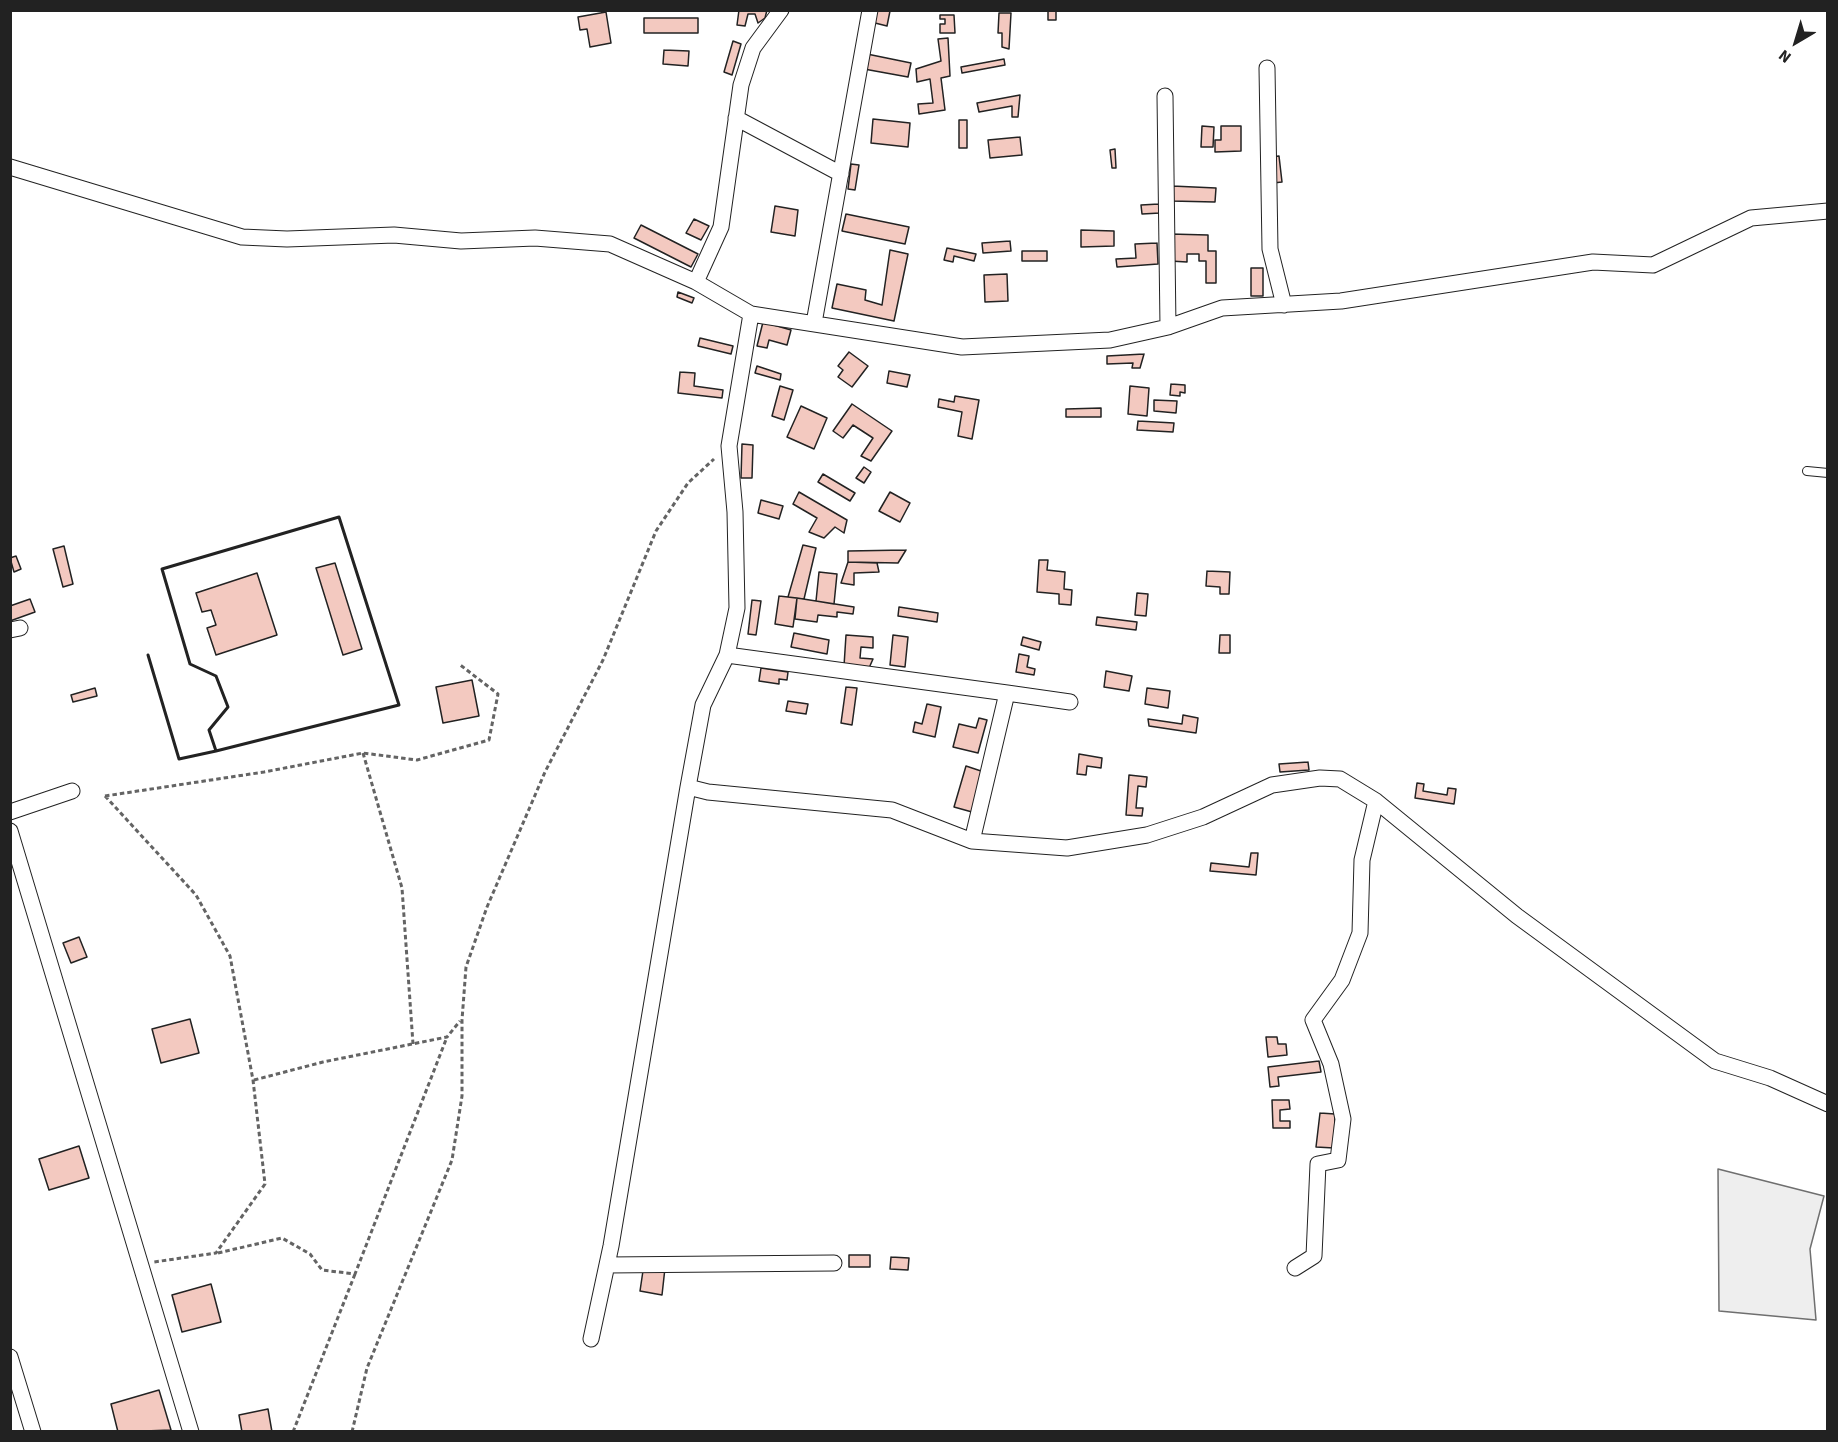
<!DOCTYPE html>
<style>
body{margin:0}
#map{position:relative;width:1838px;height:1442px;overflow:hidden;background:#fff;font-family:"Source Sans 3",sans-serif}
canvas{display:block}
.frame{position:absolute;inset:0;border:12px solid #222;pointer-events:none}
.north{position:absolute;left:1766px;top:12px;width:60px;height:60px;-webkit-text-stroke:4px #fff;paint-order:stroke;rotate:218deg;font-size:16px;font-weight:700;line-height:24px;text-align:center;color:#222}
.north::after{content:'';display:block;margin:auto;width:21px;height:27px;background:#222;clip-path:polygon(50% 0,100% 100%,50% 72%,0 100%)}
</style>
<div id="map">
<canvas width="1838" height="1442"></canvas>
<div class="frame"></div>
<div class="north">N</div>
</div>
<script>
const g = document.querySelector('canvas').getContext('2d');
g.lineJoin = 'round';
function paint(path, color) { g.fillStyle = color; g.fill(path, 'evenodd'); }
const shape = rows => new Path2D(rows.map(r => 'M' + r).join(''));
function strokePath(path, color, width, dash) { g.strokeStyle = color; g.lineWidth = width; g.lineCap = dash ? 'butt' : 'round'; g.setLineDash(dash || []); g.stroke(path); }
const green = shape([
 [1718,1169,1824,1196,1810,1249,1816,1320,1719,1311,1718,1169]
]);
const building = shape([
 [739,10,767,10,765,18,758,23,755,14,748,14,745,26,737,25,739,10],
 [874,10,890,11,887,26,871,22,874,10],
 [1048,10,1056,10,1056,20,1048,20,1048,10],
 [606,12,611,43,590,47,587,29,580,30,578,17,606,12],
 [999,13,1011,13,1009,49,1002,47,1002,33,998,33,999,13],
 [940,15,954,15,955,33,940,33,940,24,945,24,945,19,940,19,940,15],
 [644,18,698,18,698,33,644,33,644,18],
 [948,38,950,76,941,78,945,110,919,114,918,104,933,103,930,79,917,82,916,69,941,61,938,39,948,38],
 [733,41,741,44,732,75,724,72,733,41],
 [664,50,689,51,688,66,663,64,664,50],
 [867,54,911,63,908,77,864,69,867,54],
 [1004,59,1005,65,962,73,961,67,1004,59],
 [1020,95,1018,117,1012,117,1012,106,979,112,977,103,1020,95],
 [873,119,910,123,908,147,871,143,873,119],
 [959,120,967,120,967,148,959,148,959,120],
 [1202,126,1214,127,1213,147,1201,147,1202,126],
 [1221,126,1241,126,1241,151,1215,152,1215,140,1221,140,1221,126],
 [1020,137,1022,155,990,158,988,140,1020,137],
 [1115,149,1116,168,1112,168,1110,150,1115,149],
 [1279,156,1282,182,1273,183,1271,157,1279,156],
 [851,164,859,165,855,190,848,189,851,164],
 [1172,186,1216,188,1215,202,1171,201,1172,186],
 [1159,204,1160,213,1142,214,1141,205,1159,204],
 [775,206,798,210,795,236,771,232,775,206],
 [846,214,909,227,905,244,842,231,846,214],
 [694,219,709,226,701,240,686,233,694,219],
 [641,225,698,254,691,267,634,238,641,225],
 [1081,230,1114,231,1114,246,1081,247,1081,230],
 [1170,234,1208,235,1208,251,1216,251,1216,283,1206,283,1206,261,1199,261,1199,254,1187,254,1187,262,1170,261,1170,234],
 [1010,241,1011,251,983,253,982,243,1010,241],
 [1157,243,1158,264,1117,267,1116,259,1136,258,1135,244,1157,243],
 [947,248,976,254,974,261,954,256,953,262,944,260,947,248],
 [890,250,908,254,894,321,832,308,837,284,866,290,865,300,882,305,890,250],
 [1022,251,1047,251,1047,261,1022,261,1022,251],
 [1251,268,1263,268,1263,296,1251,296,1251,268],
 [1007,274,1008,301,985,302,984,275,1007,274],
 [678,292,694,298,692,303,677,297,678,292],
 [763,322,791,330,787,345,769,340,767,348,757,346,763,322],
 [700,338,733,346,731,354,698,346,700,338],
 [849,352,868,366,852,387,838,377,843,370,838,366,849,352],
 [1144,354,1140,368,1132,368,1133,363,1107,364,1107,356,1144,354],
 [757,366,781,374,780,380,755,373,757,366],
 [889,371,910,375,907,387,887,383,889,371],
 [680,372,695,373,694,386,723,390,722,398,678,393,680,372],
 [1171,384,1185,385,1185,393,1180,392,1180,396,1170,395,1171,384],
 [780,386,793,390,784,420,772,416,780,386],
 [1130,386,1149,388,1147,416,1128,414,1130,386],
 [955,396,979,400,972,439,958,436,962,412,938,407,939,399,954,402,955,396],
 [1154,400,1177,401,1176,413,1154,411,1154,400],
 [852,404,892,431,871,461,861,456,873,438,853,425,843,438,833,431,852,404],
 [801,406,827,418,814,449,787,437,801,406],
 [1101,408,1101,417,1066,417,1066,409,1101,408],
 [1138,421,1174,423,1173,432,1137,430,1138,421],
 [742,444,753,445,752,478,741,478,742,444],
 [864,467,871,472,864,483,856,478,864,467],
 [823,474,855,493,850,501,818,482,823,474],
 [799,492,847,520,844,533,835,527,824,538,809,532,817,518,793,504,799,492],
 [890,492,910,503,900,522,879,511,890,492],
 [761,500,783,506,779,519,758,513,761,500],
 [803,545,816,548,804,599,788,597,803,545],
 [64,546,73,584,63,587,53,549,64,546],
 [906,550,898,563,848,562,848,551,906,550],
 [16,556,21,569,14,572,10,558,16,556],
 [1039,560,1048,560,1047,570,1065,572,1064,589,1072,590,1071,605,1059,604,1059,594,1037,592,1039,560],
 [848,562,877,563,879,572,854,573,854,585,841,583,848,562],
 [335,563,362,649,343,655,316,568,335,563],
 [1207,571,1230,572,1229,594,1220,594,1220,587,1206,586,1207,571],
 [819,572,837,574,834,604,816,601,819,572],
 [257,573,277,635,216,655,207,628,216,625,211,610,202,612,196,593,257,573],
 [1137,593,1148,594,1146,616,1135,615,1137,593],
 [779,596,797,598,793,627,775,624,779,596],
 [797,598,854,607,853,614,837,612,837,617,818,615,817,622,795,619,797,598],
 [30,599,35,612,10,621,10,606,30,599],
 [752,600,761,601,756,635,748,634,752,600],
 [899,607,938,613,937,622,898,616,899,607],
 [1097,617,1137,622,1136,630,1096,625,1097,617],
 [794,633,829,640,827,654,791,647,794,633],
 [846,635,873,637,873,648,861,647,860,658,873,659,869,668,844,666,846,635],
 [893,635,908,637,905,667,890,665,893,635],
 [1220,635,1230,635,1230,653,1219,653,1220,635],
 [1023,637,1041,642,1039,650,1021,645,1023,637],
 [1019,654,1029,656,1027,667,1035,669,1034,675,1016,672,1019,654],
 [761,668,788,672,787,680,779,679,779,684,759,681,761,668],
 [1106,671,1132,676,1129,691,1104,687,1106,671],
 [472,680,479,716,443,723,436,687,472,680],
 [846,687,857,688,852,725,841,723,846,687],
 [95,688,97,696,73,702,71,695,95,688],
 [1147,688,1170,691,1168,708,1145,704,1147,688],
 [788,701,808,704,806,714,786,711,788,701],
 [927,704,941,707,935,737,913,732,915,722,922,724,927,704],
 [1183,715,1198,718,1196,733,1149,726,1148,719,1182,724,1183,715],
 [979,718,987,720,978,753,953,747,959,724,976,728,979,718],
 [1079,754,1102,758,1101,768,1087,766,1086,775,1077,774,1079,754],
 [1308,762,1309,770,1280,772,1279,764,1308,762],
 [966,766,984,772,972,812,954,807,966,766],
 [1129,775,1147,777,1146,787,1138,786,1136,808,1143,808,1142,816,1126,815,1129,775],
 [1417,783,1424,784,1423,791,1447,795,1448,788,1456,789,1454,804,1415,798,1417,783],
 [1251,853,1258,853,1256,875,1210,871,1211,863,1249,867,1251,853],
 [79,937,87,957,71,963,63,943,79,937],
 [190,1019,199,1053,161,1063,152,1029,190,1019],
 [1266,1037,1277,1037,1278,1044,1286,1044,1287,1055,1268,1057,1266,1037],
 [1319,1061,1321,1072,1278,1077,1279,1086,1270,1087,1268,1067,1319,1061],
 [1272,1100,1289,1100,1290,1109,1280,1110,1280,1121,1290,1121,1290,1128,1273,1128,1272,1100],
 [1320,1113,1335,1114,1334,1148,1316,1147,1320,1113],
 [79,1146,89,1178,49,1190,39,1159,79,1146],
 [849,1255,870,1255,870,1267,849,1267,849,1255],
 [891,1257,909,1258,908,1270,890,1269,891,1257],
 [644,1264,665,1268,662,1295,640,1291,644,1264],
 [211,1284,221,1322,182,1332,172,1295,211,1284],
 [159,1390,171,1430,118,1432,111,1404,159,1390],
 [268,1409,272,1432,242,1432,239,1415,268,1409]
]);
const path = shape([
 [363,753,402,888,413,1044],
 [105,796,196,895,230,956,253,1080,265,1184,216,1253,154,1262],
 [105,796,264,772,363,753,417,760,489,740,498,694,459,664],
 [254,1080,323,1062,447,1037,460,1021],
 [218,1253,282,1238,310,1254,322,1270,355,1274,447,1037],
 [293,1432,355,1274],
 [352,1432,367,1368,452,1160,462,1096,462,1020,466,967,487,907,545,772,603,660,656,531,688,483,714,459]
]);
const service = shape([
 [1807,471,1828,473]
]);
const minor = shape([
 [1267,68,1270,249,1284,305],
 [1165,96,1168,327],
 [736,118,841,174],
 [10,167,242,237,287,239,394,235,461,241,535,238,610,244,696,282,751,314,729,446,735,512,737,608,727,655,703,705,688,787,708,792,892,810,972,841,1067,848,1147,835,1203,817,1272,785,1320,778,1340,779,1376,801,1517,916,1715,1061,1770,1078,1828,1104],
 [696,282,721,227,741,85,753,48,781,10],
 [751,314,962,347,1110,340,1168,327,1222,308,1341,301,1593,262,1653,265,1751,218,1828,211],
 [814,323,870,10],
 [10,630,20,628],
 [727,655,1007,693,972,841],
 [1007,693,1070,702],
 [10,812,72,791],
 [10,831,191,1432],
 [607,1265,834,1263],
 [1295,1268,1314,1256,1318,1164,1338,1160,1343,1119,1331,1064,1313,1020,1342,980,1360,933,1362,860,1376,801],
 [591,1339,611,1246,688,787],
 [10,1357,33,1432]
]);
const wall = shape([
 [339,517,399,705,216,751,209,730,228,707,216,676,190,664,162,569,339,517],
 [148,655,179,759,216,751]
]);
paint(green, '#eee');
strokePath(green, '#6f6f6f', 1.5);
paint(building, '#f3c9c0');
strokePath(building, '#222', 1.5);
strokePath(service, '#222', 10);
strokePath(minor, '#222', 17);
strokePath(path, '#646464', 3, [4.5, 3]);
strokePath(service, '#fff', 8);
strokePath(minor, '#fff', 15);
strokePath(wall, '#222', 3);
</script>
